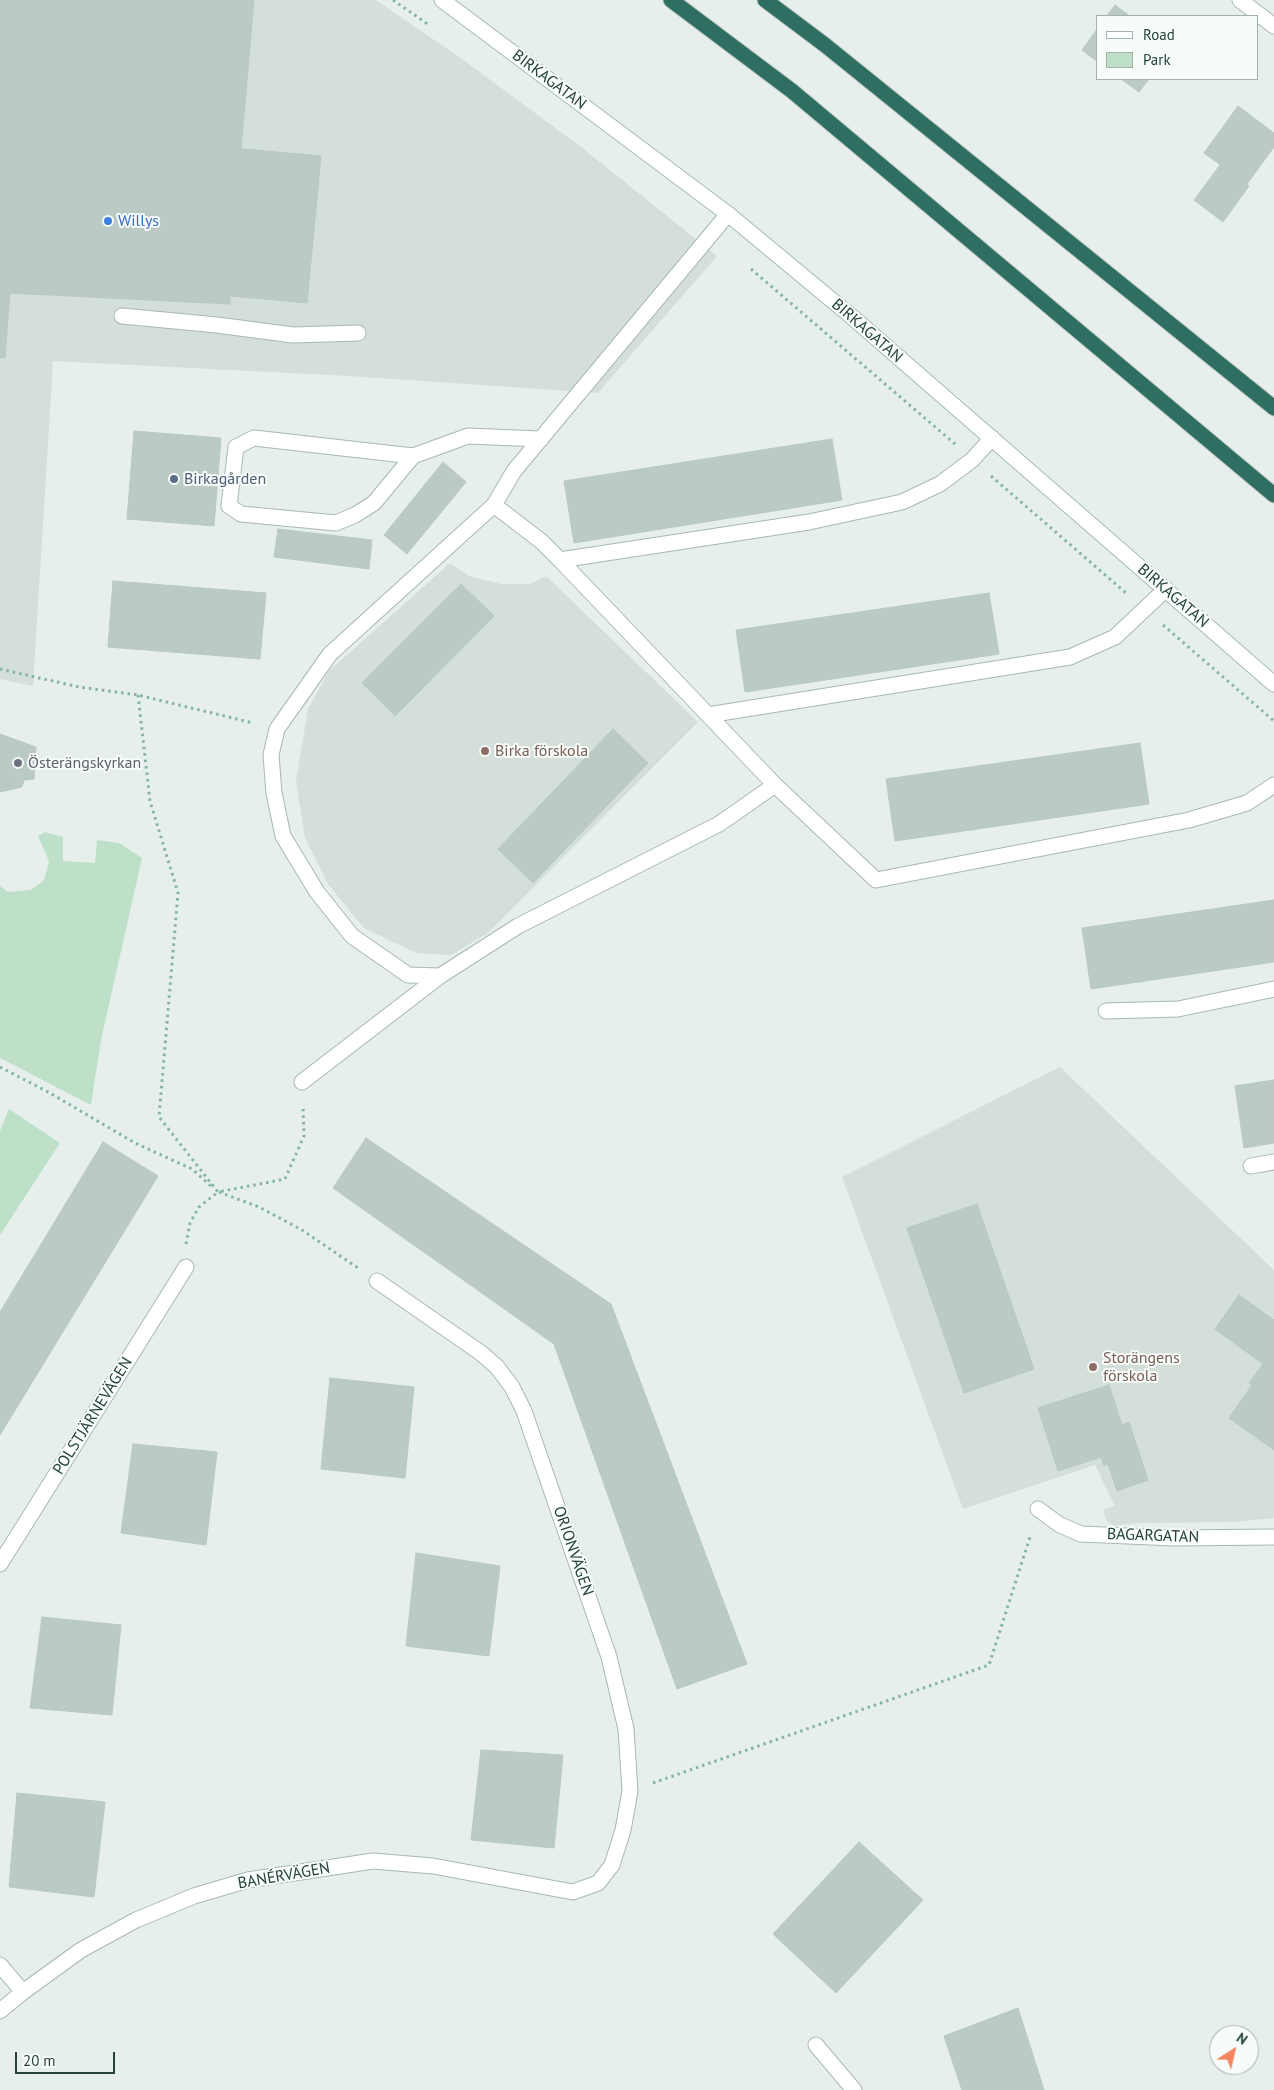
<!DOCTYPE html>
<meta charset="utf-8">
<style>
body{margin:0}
#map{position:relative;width:1274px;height:2090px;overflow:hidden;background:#e6efeb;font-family:"PT Sans",sans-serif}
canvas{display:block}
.legend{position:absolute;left:1096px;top:15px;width:162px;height:65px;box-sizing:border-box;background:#f7fbf9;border:1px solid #a3b1ad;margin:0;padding:6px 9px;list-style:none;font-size:15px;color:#24423a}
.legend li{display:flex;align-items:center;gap:10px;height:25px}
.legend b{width:25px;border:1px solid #a3b1ad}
.north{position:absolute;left:1209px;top:2025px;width:50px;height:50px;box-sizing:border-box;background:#f7fbf9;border:1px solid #a3b1ad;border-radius:50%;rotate:35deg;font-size:14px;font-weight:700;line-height:20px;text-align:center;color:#24423a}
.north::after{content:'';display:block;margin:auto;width:18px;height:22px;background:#f4845f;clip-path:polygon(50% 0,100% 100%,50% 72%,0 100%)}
.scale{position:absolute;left:15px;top:2052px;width:100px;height:22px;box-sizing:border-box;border:2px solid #24423a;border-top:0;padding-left:6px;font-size:15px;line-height:18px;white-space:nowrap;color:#24423a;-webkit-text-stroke:4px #f7fbf9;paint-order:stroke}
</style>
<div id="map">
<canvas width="1274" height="2090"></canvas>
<ul class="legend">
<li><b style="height:6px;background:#fff"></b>Road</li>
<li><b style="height:14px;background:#bfe0c8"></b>Park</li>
</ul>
<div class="north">N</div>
<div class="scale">20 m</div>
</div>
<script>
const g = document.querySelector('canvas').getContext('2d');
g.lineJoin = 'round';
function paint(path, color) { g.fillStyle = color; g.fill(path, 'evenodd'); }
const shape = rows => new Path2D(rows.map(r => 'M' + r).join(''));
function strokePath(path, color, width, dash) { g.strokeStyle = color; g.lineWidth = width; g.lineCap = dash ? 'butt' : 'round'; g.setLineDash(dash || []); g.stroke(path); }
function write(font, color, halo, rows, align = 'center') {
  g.font = font + ' "PT Sans",sans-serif'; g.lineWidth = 4; g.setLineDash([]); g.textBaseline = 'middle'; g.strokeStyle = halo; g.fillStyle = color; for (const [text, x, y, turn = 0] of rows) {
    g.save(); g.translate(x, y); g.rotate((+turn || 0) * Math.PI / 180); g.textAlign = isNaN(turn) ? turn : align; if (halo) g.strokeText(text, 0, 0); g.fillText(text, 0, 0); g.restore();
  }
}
const built = shape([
 [0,0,376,0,462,59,581,147,717,256,598,393,349,376,53,361,33,686,0,679],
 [450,563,469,576,501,584,530,584,546,576,698,722,488,933,451,955,416,953,364,928,328,884,305,838,296,781,308,709,329,671],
 [1060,1067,1274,1270,1274,1518,1234,1522,1139,1523,1114,1526,1106,1520,1103,1510,1115,1506,1095,1465,963,1509,842,1177]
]);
const green = shape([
 [45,832,63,837,63,861,95,863,97,840,119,843,142,858,101,1040,91,1105,0,1058,0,886,8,892,31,890,44,880,49,861,38,836],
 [9,1109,60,1143,0,1235,0,1131]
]);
const building = shape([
 [0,0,254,0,241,149,222,147,210,294,230,296,230,304,10,293,5,358,0,358,0,0],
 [1115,5,1130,16,1107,16,1115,5],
 [1098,28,1098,62,1082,50,1098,28],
 [1121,79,1149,79,1139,92,1121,79],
 [1238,106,1274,133,1274,147,1247,184,1204,153,1238,106],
 [222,147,321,156,307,303,210,294,222,147],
 [1220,165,1249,186,1223,222,1194,200,1220,165],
 [134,431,221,438,214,526,127,519,134,431],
 [832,439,842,500,574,543,564,481,832,439],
 [443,462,466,482,407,554,384,535,443,462],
 [278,529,372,540,369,569,274,557,278,529],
 [113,581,266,593,260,659,108,647,113,581],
 [461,584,494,616,395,716,362,683,461,584],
 [989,593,999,654,745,692,736,630,989,593],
 [613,729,648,763,533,883,498,849,613,729],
 [0,734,36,747,34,779,24,780,22,787,0,792,0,734],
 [1140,743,1149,804,895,841,886,779,1140,743],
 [1274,900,1274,962,1091,989,1082,928,1274,900],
 [1274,1080,1274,1143,1244,1148,1235,1086,1274,1080],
 [366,1138,611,1304,747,1664,677,1689,554,1344,333,1188,366,1138],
 [103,1142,158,1176,0,1435,0,1312,103,1142],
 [977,1204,1034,1369,964,1393,907,1228,977,1204],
 [1239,1295,1274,1320,1274,1450,1229,1418,1252,1385,1249,1383,1263,1364,1215,1329,1239,1295],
 [330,1378,414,1387,405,1478,321,1469,330,1378],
 [1109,1385,1122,1425,1129,1422,1148,1480,1117,1491,1108,1464,1104,1466,1101,1457,1058,1471,1038,1408,1109,1385],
 [133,1444,217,1452,206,1545,121,1533,133,1444],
 [416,1553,500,1566,489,1656,406,1646,416,1553],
 [42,1617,121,1625,112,1715,30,1708,42,1617],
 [481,1750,563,1755,554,1848,471,1840,481,1750],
 [17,1793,105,1802,94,1897,9,1887,17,1793],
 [859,1842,923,1900,836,1993,773,1934,859,1842],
 [1018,2008,1044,2090,962,2090,944,2036,1018,2008]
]);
const path = shape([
 [393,0,429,25],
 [751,269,955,444],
 [991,476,1126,593],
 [1163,625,1274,721],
 [0,669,79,687,138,695,253,723],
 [138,695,150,801,178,893,159,1117,218,1192,285,1179,304,1136,303,1106],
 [0,1067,50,1093,135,1143,192,1169,212,1187],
 [219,1192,259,1207,302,1230,358,1268],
 [186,1244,190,1223,199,1207,218,1192],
 [653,1783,989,1665,1031,1534]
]);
const lane = shape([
 [122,316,217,325,293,335,358,333],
 [413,456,374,503,355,515,336,523,241,514,229,506,236,447,254,438,413,456,468,436,541,439],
 [494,505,542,542,560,560,775,785,719,824,518,926,440,976,408,975,352,936,317,892,283,836,274,793,271,755,277,729,330,654,494,505],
 [560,560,809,522,902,502,940,484,972,460,992,438],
 [708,715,1070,657,1115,637,1166,589],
 [775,785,876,880,1189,820,1247,803,1274,785],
 [1106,1011,1178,1009,1274,989],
 [302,1082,440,976],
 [1251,1166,1274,1162]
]);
const street = shape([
 [1240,0,1274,26],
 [494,505,514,471,728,214],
 [1038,1509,1060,1525,1081,1534,1174,1538,1274,1537],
 [0,1564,186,1267],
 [0,1965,23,1992],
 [0,2011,23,1992,81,1950,136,1920,194,1896,248,1880,373,1861,433,1866,573,1892,598,1883,612,1865,623,1830,630,1791,626,1729,609,1657,524,1411,512,1387,497,1367,481,1353,377,1281],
 [816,2045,854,2090]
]);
const secondary = shape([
 [442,0,728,214,851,316,1274,684]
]);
const highway = shape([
 [671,0,792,91,1274,495],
 [765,0,825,45,1274,408]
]);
const markers = [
 [108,221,5,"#3f7fe0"],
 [174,479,5,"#5c6f8a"],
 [485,751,5,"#8d6e63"],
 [18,763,5,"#6b7280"],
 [1093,1367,5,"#8d6e63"]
];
const streetNames = [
 ["BIRKAGATAN",549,80,37],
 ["BIRKAGATAN",867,331,41],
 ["BIRKAGATAN",1173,596,41],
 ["POLSTJÄRNEVÄGEN",93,1416,-58],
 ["BAGARGATAN",1153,1536,2],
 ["ORIONVÄGEN",573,1551,71],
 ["BANÉRVÄGEN",284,1876,-10]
];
const shopNames = [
 ["Willys",118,221]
];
const serviceNames = [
 ["Birkagården",184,479]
];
const educationNames = [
 ["Birka förskola",495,751],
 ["Storängens",1103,1358],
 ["förskola",1103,1376]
];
const worshipNames = [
 ["Österängskyrkan",28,763]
];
paint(built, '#d4dfda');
paint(green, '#bfe0c8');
paint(building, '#bbcac4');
strokePath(building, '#b8c9c2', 1);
strokePath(lane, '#a8b8b2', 17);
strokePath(street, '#a8b8b2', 17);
strokePath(secondary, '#a4bbb3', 17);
strokePath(highway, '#c2cac8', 17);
strokePath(path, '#86b3a5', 3, [2.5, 4]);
strokePath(lane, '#fff', 15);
strokePath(street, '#fff', 15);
strokePath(secondary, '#fff', 15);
strokePath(highway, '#2f6f62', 15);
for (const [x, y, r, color] of markers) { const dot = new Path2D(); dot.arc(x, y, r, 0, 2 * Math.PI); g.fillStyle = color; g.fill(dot); strokePath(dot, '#f7fbf9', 2); }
write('16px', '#24423a', '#f7fbf9', streetNames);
write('16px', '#366cbe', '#f7fbf9', shopNames, 'left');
write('16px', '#4e5e75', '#f7fbf9', serviceNames, 'left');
write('16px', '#785e54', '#f7fbf9', educationNames, 'left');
write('16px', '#5b616d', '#f7fbf9', worshipNames, 'left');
</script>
